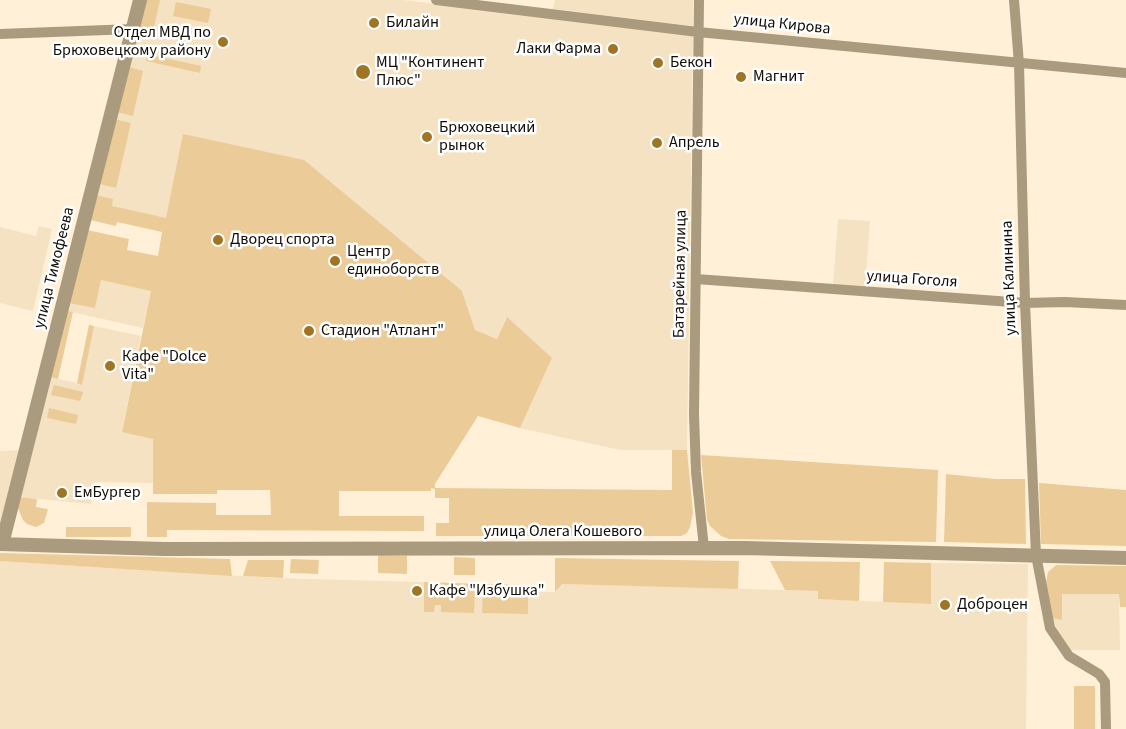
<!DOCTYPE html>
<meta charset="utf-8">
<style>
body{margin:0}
canvas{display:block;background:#fff0d7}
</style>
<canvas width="1126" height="729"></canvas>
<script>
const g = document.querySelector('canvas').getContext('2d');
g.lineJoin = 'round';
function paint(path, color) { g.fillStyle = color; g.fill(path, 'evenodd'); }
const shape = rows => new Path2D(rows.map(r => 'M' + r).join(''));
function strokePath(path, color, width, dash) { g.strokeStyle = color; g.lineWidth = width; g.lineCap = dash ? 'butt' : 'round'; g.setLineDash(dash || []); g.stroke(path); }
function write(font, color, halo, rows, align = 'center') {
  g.font = font + ' "Source Sans 3",sans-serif'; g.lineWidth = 5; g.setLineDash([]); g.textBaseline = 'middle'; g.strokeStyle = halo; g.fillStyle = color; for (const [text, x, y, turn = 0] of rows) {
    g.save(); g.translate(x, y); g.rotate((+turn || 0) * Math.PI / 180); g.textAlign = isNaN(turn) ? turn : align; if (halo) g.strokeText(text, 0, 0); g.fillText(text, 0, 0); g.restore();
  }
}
const built = shape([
 [146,0,403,0,693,35,687,450,620,450,520,428,552,358,506,318,497,339,475,330,462,291,111,206,96,195,99,184,115,188,131,123,115,119],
 [555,0,693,0,693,26,553,9],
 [838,219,870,221,865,288,833,285],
 [39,226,52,229,33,311,0,303,0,227,36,236],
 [101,280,151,290,143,328,67,311,69,303],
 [89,325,141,336,122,431,153,439,153,483,94,482,91,504,19,497,50,377,77,383],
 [20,450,0,534,0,451],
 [0,561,274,578,528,585,528,592,555,592,562,584,819,591,819,599,931,604,931,563,1028,564,1026,729,0,729],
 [1062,594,1119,594,1120,650,1066,650,1052,618]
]);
const green = shape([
 [146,0,160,0,153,31,139,28],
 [176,2,211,9,208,23,173,16],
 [147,54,201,66,200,73,146,61],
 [129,67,143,71,133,116,117,112],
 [115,119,131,123,116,188,99,184],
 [183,134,304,160,462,291,475,330,497,339,507,317,552,358,520,428,478,416,435,484,435,488,672,490,672,450,687,450,693,513,690,527,687,533,681,536,436,536,436,523,449,523,449,498,435,498,435,489,431,488,431,491,339,491,339,516,424,516,424,531,167,530,167,537,147,537,147,502,216,503,216,515,271,515,270,490,217,490,217,494,153,494,153,439,122,432,151,291,101,280,95,308,69,303,87,230,129,239,127,250,158,256,162,232,117,222,116,226,90,220,96,195,113,199,112,206,166,218],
 [67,311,73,312,58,379,50,377],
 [89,325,94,326,82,385,77,383],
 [54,385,83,392,80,401,51,395],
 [49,408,78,415,76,424,47,418],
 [701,455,938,470,936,542,729,539,721,536,710,526,707,520],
 [946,474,995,479,1025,479,1026,544,944,542],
 [1039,483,1126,490,1126,546,1041,544],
 [19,497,37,499,36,507,48,509,44,523,36,527,27,524,23,520,17,506],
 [66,527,131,527,131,537,66,537],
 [0,553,230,559,232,576,0,561],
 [378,555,407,556,407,574,378,573],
 [454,557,475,558,475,575,454,575],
 [555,558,739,561,738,589,562,584,555,592],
 [291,559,319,560,318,574,290,573],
 [248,560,284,560,283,578,243,576],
 [770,561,860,562,859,601,818,599,818,591,785,590],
 [884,562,931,563,931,604,883,602],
 [1056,565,1126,566,1126,607,1120,607,1119,594,1062,594,1062,620,1052,618,1046,582,1048,572],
 [424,582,475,584,474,613,441,612,441,605,435,605,434,612,424,612],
 [483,584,528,585,528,614,482,613],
 [1074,686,1095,686,1095,729,1074,729]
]);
const minor = shape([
 [436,0,698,32,1126,73],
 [699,0,694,415,696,472,704,548],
 [1014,0,1019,64,1025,303,1036,555,1050,628,1069,656,1099,674,1105,682,1106,729],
 [0,34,133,29],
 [696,279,1025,303,1065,302,1126,305]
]);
const tertiary = shape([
 [0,544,164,549,744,548,1126,558],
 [2,544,140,0]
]);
const markers = [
 [374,23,6,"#9f7524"],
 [223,42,6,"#9f7524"],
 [613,49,6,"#9f7524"],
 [658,63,6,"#9f7524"],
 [363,72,8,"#9f7524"],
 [741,77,6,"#9f7524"],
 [427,137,6,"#9f7524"],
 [657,143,6,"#9f7524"],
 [218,240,6,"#9f7524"],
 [335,261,6,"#9f7524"],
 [309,331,6,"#9f7524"],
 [110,366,6,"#9f7524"],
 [62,493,6,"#9f7524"],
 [417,591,6,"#9f7524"],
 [945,605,6,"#9f7524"]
];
const poiNames = [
 ["Билайн",386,23],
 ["Отдел МВД по",211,33,"right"],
 ["Брюховецкому району",211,51,"right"],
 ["Лаки Фарма",601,49,"right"],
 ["МЦ \"Континент",376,63],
 ["Плюс\"",376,81],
 ["Бекон",670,63],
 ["Магнит",753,77],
 ["Брюховецкий",439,128],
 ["рынок",439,146],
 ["Апрель",669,143],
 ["Дворец спорта",230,240],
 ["Центр",347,252],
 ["единоборств",347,270],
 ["Стадион \"Атлант\"",321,331],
 ["Кафе \"Dolce",122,357],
 ["Vita\"",122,375],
 ["ЕмБургер",74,493],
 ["Кафе \"Избушка\"",429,591],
 ["Доброцен",957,605]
];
const streetNames = [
 ["улица Кирова",782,25,6],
 ["улица Тимофеева",55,268,-76],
 ["Батарейная улица",681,274,-89],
 ["улица Калинина",1010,278,-92],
 ["улица Гоголя",912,280,4],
 ["улица Олега Кошевого",563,532]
];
paint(built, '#f4e2c3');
paint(green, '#ebcc98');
strokePath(minor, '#aa9a7e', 10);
strokePath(tertiary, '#aa9a7e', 14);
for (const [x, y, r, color] of markers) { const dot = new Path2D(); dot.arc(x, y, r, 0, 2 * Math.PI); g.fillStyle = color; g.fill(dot); strokePath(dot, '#fff', 2); }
write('16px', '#110c05', '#fff', poiNames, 'left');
write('16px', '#110c05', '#fff', streetNames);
</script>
